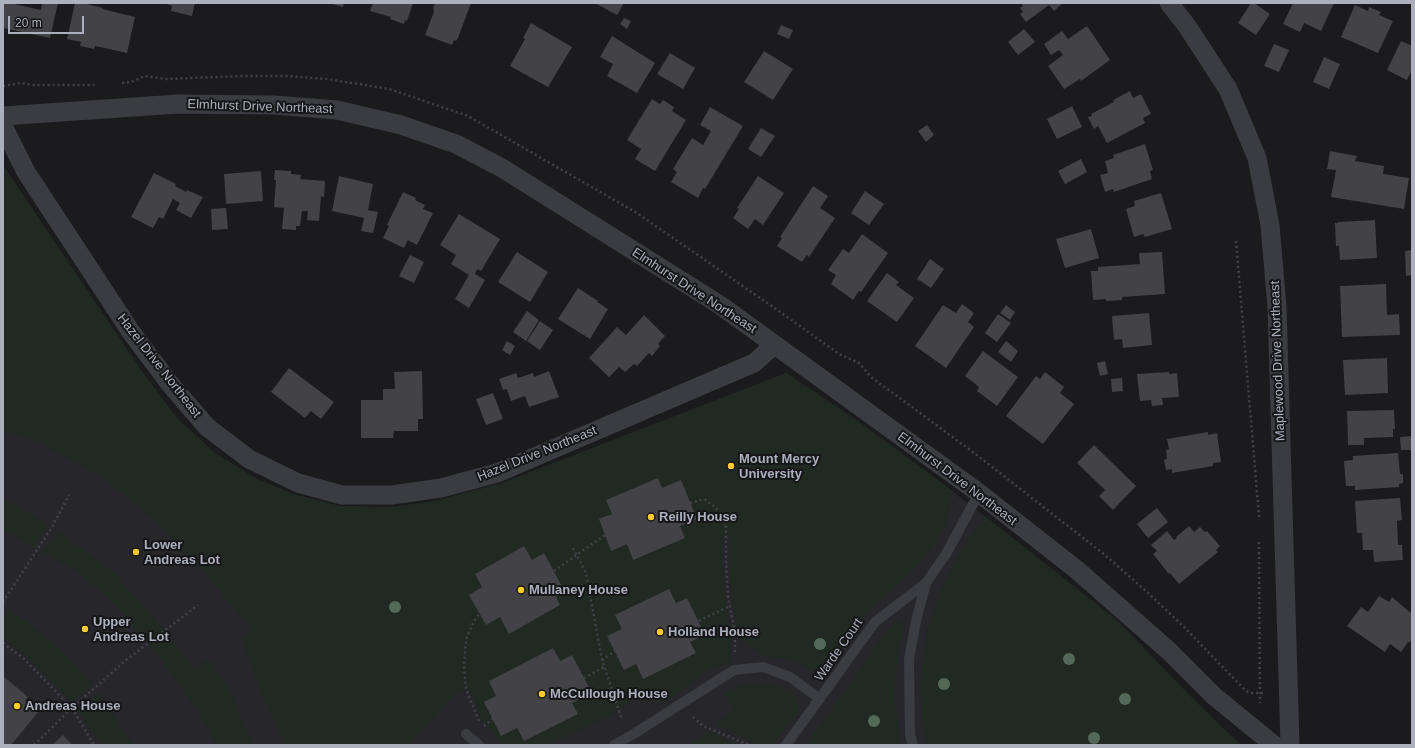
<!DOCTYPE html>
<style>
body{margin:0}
#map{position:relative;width:1415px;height:748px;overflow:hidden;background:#1b1a1d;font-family:Helvetica,sans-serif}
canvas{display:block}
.frame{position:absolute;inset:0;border:4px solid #acb0bd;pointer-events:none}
.scale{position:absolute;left:8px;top:16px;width:76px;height:18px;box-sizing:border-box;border:2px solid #acb0bd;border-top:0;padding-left:5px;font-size:12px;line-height:14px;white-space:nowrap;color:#acb0bd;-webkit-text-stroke:3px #161518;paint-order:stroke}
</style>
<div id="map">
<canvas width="1415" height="748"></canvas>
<div class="frame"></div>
<div class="scale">20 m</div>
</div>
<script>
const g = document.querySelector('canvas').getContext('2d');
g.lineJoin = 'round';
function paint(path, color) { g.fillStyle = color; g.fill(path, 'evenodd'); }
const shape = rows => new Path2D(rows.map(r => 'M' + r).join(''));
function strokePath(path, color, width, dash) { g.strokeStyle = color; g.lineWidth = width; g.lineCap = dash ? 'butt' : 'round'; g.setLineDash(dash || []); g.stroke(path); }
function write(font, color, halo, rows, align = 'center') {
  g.font = font + ' Helvetica,sans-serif'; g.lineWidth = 4; g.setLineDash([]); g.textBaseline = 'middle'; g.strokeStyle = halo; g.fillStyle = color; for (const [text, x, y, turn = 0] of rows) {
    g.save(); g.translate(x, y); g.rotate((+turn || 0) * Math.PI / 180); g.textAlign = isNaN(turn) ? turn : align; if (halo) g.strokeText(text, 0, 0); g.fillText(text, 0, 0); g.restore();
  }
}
const built = shape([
 [3,165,141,370,177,418,215,453,257,479,294,494,340,506,389,507,431,502,502,483,786,373,855,419,943,484,1022,545,1118,621,1194,700,1241,745,3,745]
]);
const green = shape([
 [3,165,141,370,177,418,215,453,257,479,293,494,340,506,389,507,431,502,502,483,786,373,855,419,953,491,945,526,934,545,914,570,869,611,825,673,815,673,800,664,787,659,764,656,739,639,732,601,729,565,729,534,723,535,722,560,727,614,731,636,730,662,709,670,664,703,652,688,611,715,547,745,502,745,481,718,469,688,455,694,409,745,285,745,261,693,241,636,252,630,202,570,155,521,107,481,39,442,3,430],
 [3,500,17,505,48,525,34,547,3,530],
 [985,516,1118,621,1194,700,1241,745,928,745,922,721,920,682,927,631,940,592,964,545],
 [58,531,112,571,150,613,195,669,206,661,212,663,230,691,253,745,216,745,193,704,158,656,121,611,80,573,42,552],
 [10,609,58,647,92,683,72,703,47,675,25,655,3,639,3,618],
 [895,621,902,621,904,628,898,655,894,696,901,745,805,745,850,684,881,638],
 [755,683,775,685,793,693,798,701,799,711,772,745,759,745,716,724,734,710,724,693,740,685],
 [99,693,133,745,102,745,77,710],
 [708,731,737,745,689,745]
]);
const building = shape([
 [3,3,10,3,41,10,42,3,58,3,50,38,3,28],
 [75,3,83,3,103,8,102,9,135,17,127,53,95,46,94,49,80,46,81,42,67,39],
 [164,3,195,3,192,16,171,11,172,6],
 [329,3,344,3,343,7],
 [373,3,413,3,407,21,405,20,404,24,390,19,391,17,370,11],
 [435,3,471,3,458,38,456,41,454,40,452,45,425,35,434,12,433,9],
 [595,3,624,3,617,15],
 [1021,3,1063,3,1054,11,1049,5,1026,22,1020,14,1023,12,1020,8,1023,6],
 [1251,3,1254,3,1270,14,1256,35,1238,23],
 [1293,3,1334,3,1321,31,1304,23,1300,32,1283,24],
 [1355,5,1368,11,1369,7,1381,12,1379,15,1393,21,1378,53,1341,37],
 [624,18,631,21,627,29,620,24],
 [531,23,572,47,548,87,510,66,525,39,523,38],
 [781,25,793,30,789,39,777,34],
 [1087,26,1110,60,1081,81,1080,79,1064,89,1048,66,1063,55,1059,50,1051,55,1044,44,1062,31,1068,39],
 [1024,29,1035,42,1018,55,1008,42],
 [612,36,655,63,637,93,607,76,613,64,600,57],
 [1401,41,1412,46,1412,70,1407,80,1387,70],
 [1274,44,1289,50,1279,72,1264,66],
 [764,51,793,69,773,100,744,82],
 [670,53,695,68,683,89,657,74],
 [1324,57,1340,64,1329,89,1313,82],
 [1130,91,1133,98,1141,94,1151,114,1143,118,1145,123,1107,143,1098,126,1094,129,1088,117,1092,116,1091,114,1114,102,1113,100],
 [652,99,660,104,663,100,674,107,672,111,686,120,655,171,635,159,641,149,627,140],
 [1072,106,1082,127,1057,139,1047,119],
 [710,107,743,126,705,189,703,188,698,198,671,182,677,172,673,169,692,138,703,145,711,131,700,125],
 [927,125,934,135,926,142,918,131],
 [761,128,775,136,761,157,748,149],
 [1145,144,1153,170,1150,171,1152,179,1114,192,1113,189,1105,192,1100,175,1108,173,1105,161,1114,158,1113,155],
 [1330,151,1357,156,1355,161,1384,166,1383,174,1409,178,1404,209,1331,197,1336,170,1327,169],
 [1081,159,1087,172,1065,184,1058,171],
 [275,170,291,171,291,174,301,175,300,179,325,181,324,197,321,196,319,221,307,220,308,211,302,211,300,226,296,226,296,230,282,229,284,208,274,207,276,180,274,180],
 [261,171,263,201,226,204,224,174],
 [154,173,176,184,175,186,186,192,187,190,203,197,191,218,176,210,180,203,173,199,163,219,159,217,153,228,131,217],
 [339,176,373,184,368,210,378,212,373,233,361,231,364,218,332,211],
 [758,176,784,193,763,225,755,219,748,229,733,218,739,209,737,208],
 [813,186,828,196,820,208,835,218,809,257,807,255,802,262,777,246,782,238,780,237],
 [865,191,884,204,869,225,851,213],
 [403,192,416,198,415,200,425,205,423,209,433,213,417,245,408,240,404,248,383,238,389,226,387,225],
 [1161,193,1172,229,1145,237,1143,234,1134,237,1126,209,1135,206,1134,201],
 [226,208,228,229,212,230,211,209],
 [459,214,500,239,481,271,477,269,475,274,485,280,469,308,455,299,469,275,451,264,456,255,440,245],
 [1375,220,1377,258,1340,260,1339,246,1336,246,1335,223,1338,223,1338,222],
 [1091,229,1099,258,1065,268,1056,239],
 [862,234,888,253,861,292,859,291,853,300,831,284,836,275,828,270,843,249,849,253],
 [1412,250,1412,275,1406,276,1405,251],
 [517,252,548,272,530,302,498,282],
 [1162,252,1165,294,1122,297,1122,300,1106,301,1106,299,1093,300,1091,271,1098,271,1098,267,1140,264,1139,253],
 [410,255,424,262,414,283,399,276],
 [930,259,944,269,931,288,917,279],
 [887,273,899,282,896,285,914,298,897,322,867,301],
 [1386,284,1387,315,1399,314,1400,335,1342,337,1340,286],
 [578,288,598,301,597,302,608,309,590,339,558,319],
 [962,304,974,313,968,322,974,327,946,368,915,346,943,305,956,313],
 [1006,305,1015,312,1010,320,1000,313],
 [527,311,539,320,526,341,513,332],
 [1149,313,1152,345,1123,348,1122,339,1114,340,1112,316],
 [998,314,1011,323,997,342,985,333],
 [644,315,665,336,658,344,660,346,652,356,649,353,637,366,634,364,625,372,619,367,609,377,589,358,617,327,626,335],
 [540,321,553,330,540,350,527,341],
 [507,341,515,346,510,355,502,350],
 [1006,341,1018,351,1011,362,998,352],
 [983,351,1018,377,997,406,977,391,979,387,965,376],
 [1387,358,1388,393,1345,395,1343,360],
 [1105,361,1108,374,1100,376,1097,363],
 [289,368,334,402,321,419,311,411,305,418,271,392],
 [422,371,423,419,418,419,418,431,394,431,393,438,361,438,361,400,383,400,383,389,395,389,394,372],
 [549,371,559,397,529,407,525,396,511,401,507,389,503,390,499,379,516,373,518,378,533,373,534,377],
 [1045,372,1064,387,1060,393,1074,404,1043,444,1006,416,1036,376,1040,379],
 [1169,372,1169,374,1177,373,1179,397,1162,398,1163,405,1152,406,1151,400,1140,401,1137,374],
 [1122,378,1123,391,1112,392,1111,379],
 [493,393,503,419,486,425,476,399],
 [1394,410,1395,429,1393,429,1393,437,1364,438,1364,445,1348,445,1347,411],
 [1208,432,1208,435,1217,433,1221,462,1213,463,1213,466,1172,473,1172,469,1166,470,1164,460,1167,459,1166,450,1169,449,1167,439],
 [1412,436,1412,450,1401,450,1400,437],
 [1094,445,1136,486,1113,510,1099,496,1105,490,1077,463],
 [1398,453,1400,474,1403,474,1403,483,1399,484,1399,487,1355,490,1355,486,1346,486,1344,461,1353,460,1353,456],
 [658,478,662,488,681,480,697,519,680,526,685,538,633,560,627,544,611,551,599,519,612,514,606,500],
 [1400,498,1402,520,1397,521,1398,545,1402,545,1403,560,1374,562,1373,550,1363,550,1362,533,1357,533,1355,501],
 [1157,508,1168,522,1148,538,1137,524],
 [1189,526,1194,532,1200,527,1205,532,1207,531,1220,546,1216,550,1218,552,1179,584,1170,573,1169,574,1153,554,1157,551,1151,545,1167,531,1174,540,1177,538,1176,537],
 [524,546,532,560,544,553,565,592,556,597,560,605,509,634,500,617,486,625,469,595,482,587,475,574],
 [669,589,676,603,687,598,705,635,690,642,696,653,643,679,636,664,624,670,607,636,622,629,615,615],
 [1379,596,1389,602,1392,597,1412,614,1412,639,1409,643,1408,642,1401,652,1390,644,1385,652,1347,626,1361,607,1368,612],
 [553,648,560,661,572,655,592,693,572,703,578,714,524,741,517,728,501,736,484,702,496,696,489,681],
 [3,676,28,697,25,700,39,711,11,745,3,745],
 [63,735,72,745,52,745]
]);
const path = shape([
 [122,83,131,82,145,76,166,79,243,76,287,76,327,79,389,89,468,116,637,213,773,307,839,354,859,363,871,377,973,452,1105,555,1146,591,1183,626,1246,691,1252,693,1266,693],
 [3,86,20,83,34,85,95,85],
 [1236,241,1259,517],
 [690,503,704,499,715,507,726,525,726,563,728,597,735,633,735,653],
 [1259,542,1260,703],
 [573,548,586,573,602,660,622,720],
 [554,571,605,535],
 [3,602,52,527,69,495],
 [699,621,730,606],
 [3,643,23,658,72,708,94,745],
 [602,660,615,651],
 [584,678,604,667],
 [693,717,703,726,749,745],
 [479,721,466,689,464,666,466,639,474,621,480,613],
 [484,726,493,719],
 [34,745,72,708,125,661,198,605]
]);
const lane = shape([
 [466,734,479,745],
 [614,745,632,735,734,670,763,667,790,677,820,699],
 [786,745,875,622,926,583],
 [913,745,910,735,909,659,916,621,926,583,946,554,979,493]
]);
const street = shape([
 [1169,3,1187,26,1228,89,1257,158,1270,225,1277,307,1290,745],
 [3,116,178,104,274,105,337,110,401,125,456,144,502,168,720,305,979,493,1077,570,1169,651,1214,696,1274,745],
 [3,126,26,172,131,332,170,384,207,427,249,459,298,483,342,495,392,495,441,488,497,473,754,363,774,345]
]);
const trees = [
 [395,607],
 [820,644],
 [1069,659],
 [944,684],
 [1125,699],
 [874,721],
 [1094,738]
];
const markers = [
 [731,466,4,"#fecc31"],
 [651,517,4,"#fecc31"],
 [136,552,4,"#fecc31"],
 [521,590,4,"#fecc31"],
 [85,629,4,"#fecc31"],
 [660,632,4,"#fecc31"],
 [542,694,4,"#fecc31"],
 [17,706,4,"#fecc31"]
];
const streetNames = [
 ["Elmhurst Drive Northeast",260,107,2],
 ["Elmhurst Drive Northeast",694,291,33],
 ["Maplewood Drive Northeast",1278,361,-92],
 ["Hazel Drive Northeast",159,366,52],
 ["Hazel Drive Northeast",537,454,-22],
 ["Elmhurst Drive Northeast",957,479,37],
 ["Warde Court",839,650,-55]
];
const poiNames = [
 ["Mount Mercy",739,459],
 ["University",739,474],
 ["Reilly House",659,517],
 ["Lower",144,545],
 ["Andreas Lot",144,560],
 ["Mullaney House",529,590],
 ["Upper",93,622],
 ["Andreas Lot",93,637],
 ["Holland House",668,632],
 ["McCullough House",550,694],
 ["Andreas House",25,706]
];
paint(built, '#27262a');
paint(green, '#202922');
paint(building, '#424247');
strokePath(path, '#414349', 2.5, [2, 3]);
strokePath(lane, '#3b3c42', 10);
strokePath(street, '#3b3c42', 19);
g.fillStyle = '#546958';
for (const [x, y] of trees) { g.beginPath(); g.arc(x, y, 6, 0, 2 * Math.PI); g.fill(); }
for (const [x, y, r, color] of markers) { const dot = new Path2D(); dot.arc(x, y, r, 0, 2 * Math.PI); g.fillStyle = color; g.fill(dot); strokePath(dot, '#161518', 1.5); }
write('13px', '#acb0bd', '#161518', streetNames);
write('bold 13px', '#acb0bd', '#161518', poiNames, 'left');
</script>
